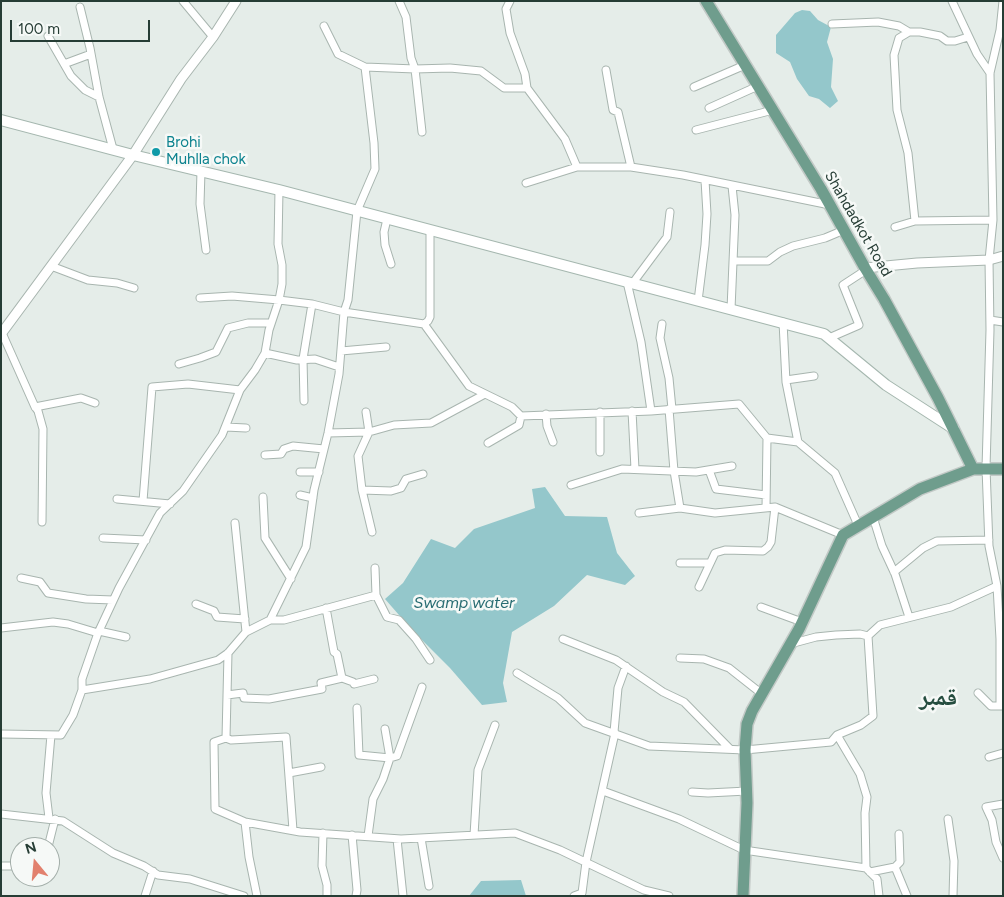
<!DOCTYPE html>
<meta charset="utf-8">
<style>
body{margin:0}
#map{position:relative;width:1004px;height:897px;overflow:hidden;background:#e5ede9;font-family:Figtree,sans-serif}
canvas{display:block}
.frame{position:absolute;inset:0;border:2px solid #263d35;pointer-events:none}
.north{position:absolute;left:10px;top:837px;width:50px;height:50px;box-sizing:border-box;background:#f6f9f7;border:1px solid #a3aea9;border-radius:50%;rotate:343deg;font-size:14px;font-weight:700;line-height:20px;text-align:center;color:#263d35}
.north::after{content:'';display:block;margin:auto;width:18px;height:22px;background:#e2816e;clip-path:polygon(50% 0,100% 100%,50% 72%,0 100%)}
.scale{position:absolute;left:10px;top:20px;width:140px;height:22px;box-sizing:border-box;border:2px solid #263d35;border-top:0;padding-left:6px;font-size:15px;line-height:18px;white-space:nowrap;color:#263d35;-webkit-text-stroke:4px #f6f9f7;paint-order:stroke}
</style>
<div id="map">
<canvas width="1004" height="897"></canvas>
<div class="frame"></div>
<div class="north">N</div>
<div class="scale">100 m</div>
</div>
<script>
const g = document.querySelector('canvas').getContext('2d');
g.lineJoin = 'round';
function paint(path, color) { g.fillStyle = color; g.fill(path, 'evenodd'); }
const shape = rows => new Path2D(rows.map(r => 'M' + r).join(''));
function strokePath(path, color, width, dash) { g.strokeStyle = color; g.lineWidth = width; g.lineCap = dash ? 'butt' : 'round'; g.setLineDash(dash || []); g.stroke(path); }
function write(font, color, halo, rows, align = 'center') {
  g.font = font + ' Figtree,"Noto Naskh Arabic",sans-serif'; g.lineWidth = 5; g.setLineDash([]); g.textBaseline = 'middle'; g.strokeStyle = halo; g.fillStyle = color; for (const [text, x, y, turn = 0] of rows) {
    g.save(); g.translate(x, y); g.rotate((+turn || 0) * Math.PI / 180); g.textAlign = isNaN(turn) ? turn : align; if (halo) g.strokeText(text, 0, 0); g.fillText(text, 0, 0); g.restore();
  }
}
const water = shape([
 [802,10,810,11,818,20,831,27,827,42,833,59,831,87,838,101,830,108,819,99,809,96,797,79,790,62,776,53,776,35,795,13],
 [545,487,565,516,607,517,617,553,635,576,625,585,587,575,554,606,512,632,503,683,507,702,482,705,450,668,413,631,385,599,403,583,431,539,455,548,474,529,535,508,532,489],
 [521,880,526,896,469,896,481,881]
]);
const minor = shape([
 [183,1,213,37],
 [399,1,406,17,411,58,415,69,422,132],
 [510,1,506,9,510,33,525,74,527,88,565,139,577,167],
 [952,1,977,54,990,73],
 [80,7,90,48,99,97,113,149],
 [832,24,878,22,899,26,909,32],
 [324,26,338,54,365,67,415,69,450,68,481,71,504,88,527,88],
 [48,36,71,76,85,90,99,97],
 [64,64,91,54],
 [606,70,613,110,618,112,631,167],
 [694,87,745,65],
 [709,108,758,86],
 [696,130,773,110],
 [201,171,200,204,206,250],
 [526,183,577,167,631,167,683,175,830,205],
 [387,219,384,232,385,245,391,264],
 [915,221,908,153,897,110,894,55,899,38,909,32,920,32,940,36,947,41,955,41,968,37],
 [895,227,915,221,993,220],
 [734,261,768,261,780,252,793,246,825,238,844,230],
 [51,266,88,280,117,283,134,288],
 [627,282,641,342,651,411],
 [632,284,667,237,670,212],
 [200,298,232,296,279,300,312,304,344,312,424,324,469,386,512,407,521,416,651,411,739,404,767,438,798,442,835,473,858,525],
 [698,301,705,245,707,214,705,180],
 [731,309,735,215,732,186],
 [990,320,1003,322],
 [783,322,786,382,798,442],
 [424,324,428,321,430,317,430,230],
 [662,324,660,338,669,378,672,409],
 [2,333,35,407,38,411,43,429,42,522],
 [829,338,859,325,843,285,866,270],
 [341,351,386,347],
 [265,353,297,360,315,359,339,367],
 [179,364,200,358,216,352,228,328,248,323,271,323],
 [786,380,814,376],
 [304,401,303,359,312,304],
 [35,407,81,398,95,403],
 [669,409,674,471,680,508],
 [632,411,635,469],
 [366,412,369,432,358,456,362,490,372,532],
 [600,412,600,452],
 [546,414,547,426,553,442],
 [226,427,246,428],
 [328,433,369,432,394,425,431,423,485,394],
 [488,443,519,425,521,416],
 [265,455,281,454,284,449,293,446,324,449],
 [709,470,716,489,766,495],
 [300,472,319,472],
 [571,485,622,469,696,472,732,466],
 [362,490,391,491,401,488,406,479,423,474],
 [300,495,313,498],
 [263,497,265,538,291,579],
 [117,499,170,504],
 [143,501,152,387,188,384,240,390],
 [766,508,767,438],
 [639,513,680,508,715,513,775,507,843,535],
 [873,517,882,546,895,574,909,617],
 [235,523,246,632],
 [103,538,146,540],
 [680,563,710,563],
 [375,568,376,595,387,617,399,620,416,639,430,660],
 [894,572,923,548,937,541,989,540],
 [21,578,40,582,48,593,86,599,113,600],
 [699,587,715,553,725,550,763,551,768,547,771,542,775,507],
 [196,604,214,611,217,617,245,619],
 [761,607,802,622],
 [326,608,334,652,337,654,342,678],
 [270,620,284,620,376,595],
 [1,628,53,622,68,624,98,633],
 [99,631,126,637],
 [563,639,616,660,663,692,684,702,730,749],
 [790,644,816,637,836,635,860,634,868,636],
 [680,658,704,659,729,668,762,694],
 [517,673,558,698,585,723,649,746,745,750,831,742,837,735,861,725,873,716,868,636,880,625,951,607,997,586],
 [82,690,150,679,218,660,228,653,246,632,270,620,306,547,314,490,328,433,339,374,344,312,348,300,357,211,375,169,374,143,365,67],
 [978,693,991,706,1002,706],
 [227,695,243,693,244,698,269,699,322,689,321,683,342,678,353,682,354,684,374,679],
 [1000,705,1000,639,997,586,989,546,986,468,990,330,989,260,993,220,990,73,1000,30,1003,1],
 [357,708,359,755,390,758,397,756,422,687],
 [614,732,618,688,626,666],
 [1,734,61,735,73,715,82,690,82,679,98,633,119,588,160,513,183,491,222,435,240,390,255,370,265,353,269,330,279,300,282,284,282,265,278,244,279,190],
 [837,735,860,774,867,797,865,813,866,868,877,879,879,896],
 [226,738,228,653],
 [989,757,1003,753],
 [289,773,321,767],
 [603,791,679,819,744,850,866,868],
 [692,792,708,793,747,791],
 [1003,804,986,807,992,820,996,842,1003,858],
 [1,814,63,821,113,853,144,866,158,875,190,879,244,896],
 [49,818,46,793,51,735],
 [948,819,954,861,953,896],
 [245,822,249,857,257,896],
 [293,830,286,737,231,740,226,738,214,742,215,809,245,822,300,832,401,839,515,833,560,850,644,890,669,896],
 [323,833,322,866,327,885,327,896],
 [352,835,357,890,356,896],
 [474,835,478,770,495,725],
 [368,836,373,799,383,779,390,758,385,729],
 [421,838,429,886],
 [397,839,403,896],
 [48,847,55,819],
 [1,866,20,866],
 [895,867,907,896],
 [870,872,895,867,900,862,899,834],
 [145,896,153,871],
 [574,896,582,893,586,862,615,733]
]);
const tertiary = shape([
 [865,268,917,263,989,260,1003,256],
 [1,334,133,155,181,79,213,37,236,1]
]);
const secondary = shape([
 [1,120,133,155,279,190,824,334,886,385,954,429]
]);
const primary = shape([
 [706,1,821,189,865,268,884,299,938,398,973,469],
 [743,896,747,803,745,750,747,724,752,711,799,629,843,535,920,489,973,469,1003,469]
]);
const markers = [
 [156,152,5,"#0f9aa8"]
];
const cultureNames = [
 ["Brohi",166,143],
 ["Muhlla chok",166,160]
];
const streetNames = [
 ["Shahdadkot Road",858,224,60]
];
const waterNames = [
 ["Swamp water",464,603]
];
const townNames = [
 ["قمبر",938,698]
];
paint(water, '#94c7cb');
strokePath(minor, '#a8b5af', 9);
strokePath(tertiary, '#a8b5af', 11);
strokePath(secondary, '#a5b7af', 12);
strokePath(primary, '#c2c9c6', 14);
strokePath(minor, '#fff', 7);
strokePath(tertiary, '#fff', 9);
strokePath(secondary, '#fff', 10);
strokePath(primary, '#6f9d8d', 11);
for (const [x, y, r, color] of markers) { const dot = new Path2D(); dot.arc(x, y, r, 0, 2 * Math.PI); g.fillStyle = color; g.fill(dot); strokePath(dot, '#f6f9f7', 2); }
write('15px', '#0d838f', '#f6f9f7', cultureNames, 'left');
write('15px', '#263d35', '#f6f9f7', streetNames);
write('italic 16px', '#276c72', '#f6f9f7', waterNames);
write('bold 25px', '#254d3f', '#f6f9f7', townNames);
</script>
